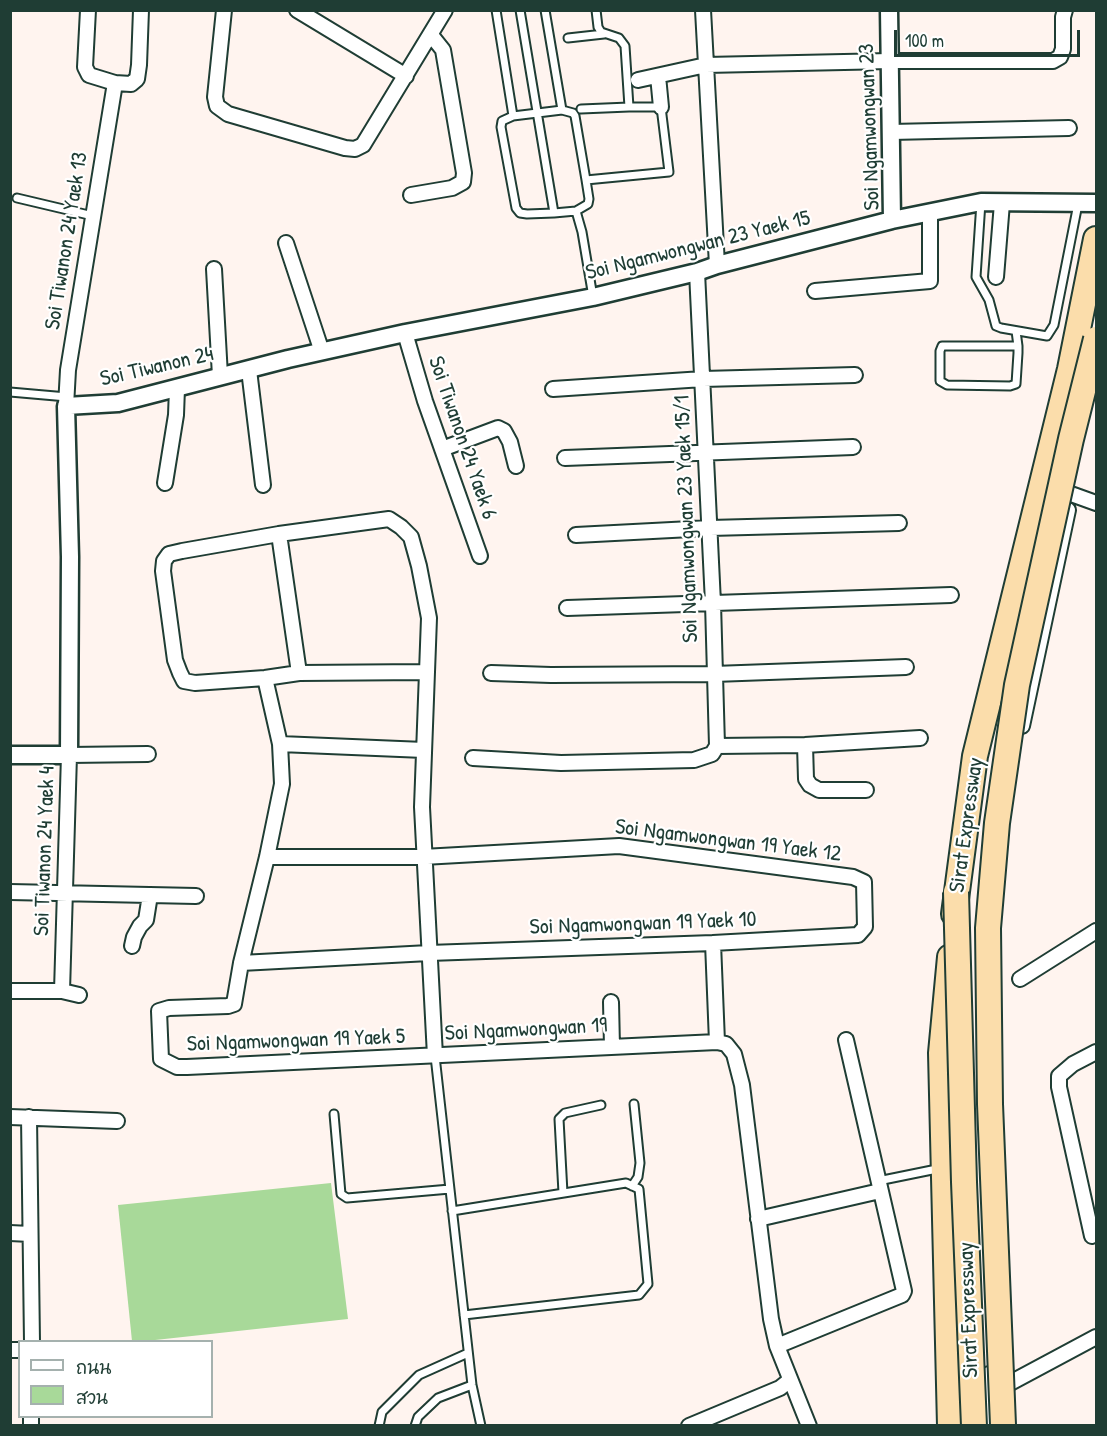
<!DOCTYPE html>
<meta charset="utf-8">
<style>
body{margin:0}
#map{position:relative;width:1107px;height:1436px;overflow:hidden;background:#fff4ef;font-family:"Patrick Hand","Playpen Sans Thai",sans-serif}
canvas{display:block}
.frame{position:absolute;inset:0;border:12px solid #1f3d34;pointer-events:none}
.legend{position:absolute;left:18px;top:1340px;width:195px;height:78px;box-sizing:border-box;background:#fff;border:2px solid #a5b1ae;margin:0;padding:8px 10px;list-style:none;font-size:18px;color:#1f3d34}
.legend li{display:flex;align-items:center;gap:12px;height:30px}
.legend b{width:30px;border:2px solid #a5b1ae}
.scale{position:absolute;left:894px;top:30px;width:186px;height:27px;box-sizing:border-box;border:3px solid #1f3d34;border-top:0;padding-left:8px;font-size:18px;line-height:21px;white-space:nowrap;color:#1f3d34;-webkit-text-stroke:4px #fff;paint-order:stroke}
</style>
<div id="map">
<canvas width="1107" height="1436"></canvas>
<div class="frame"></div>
<ul class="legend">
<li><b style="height:8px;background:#fff"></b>ถนน</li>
<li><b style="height:16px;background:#a8d999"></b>สวน</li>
</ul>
<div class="scale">100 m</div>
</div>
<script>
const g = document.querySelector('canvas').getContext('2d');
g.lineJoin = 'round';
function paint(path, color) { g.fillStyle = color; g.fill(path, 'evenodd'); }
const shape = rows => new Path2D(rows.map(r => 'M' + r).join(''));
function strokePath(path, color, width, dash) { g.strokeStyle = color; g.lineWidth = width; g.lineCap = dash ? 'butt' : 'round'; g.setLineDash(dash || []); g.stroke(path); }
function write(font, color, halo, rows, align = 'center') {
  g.font = font + ' "Patrick Hand",sans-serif'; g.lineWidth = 4.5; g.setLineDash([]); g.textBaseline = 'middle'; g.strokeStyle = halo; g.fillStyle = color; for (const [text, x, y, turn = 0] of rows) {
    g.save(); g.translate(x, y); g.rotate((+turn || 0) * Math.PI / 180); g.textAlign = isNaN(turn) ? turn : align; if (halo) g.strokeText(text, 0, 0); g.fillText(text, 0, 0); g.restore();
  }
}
const green = shape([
 [331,1183,348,1319,146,1341,132,1341,118,1205]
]);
const service = shape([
 [496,10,513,116,502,121,501,127,516,208,520,213,527,214,554,213],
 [520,10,554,213,576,211,588,204,589,199,586,180,575,116,573,113,562,110,545,10],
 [568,38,604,34],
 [581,109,629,107],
 [513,116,562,110],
 [586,180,669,172,661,107,629,107,625,46,619,38,601,32,598,27,596,10],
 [17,198,93,216],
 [981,202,976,277,989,300,996,326,1001,328,1047,336,1054,325,1078,204],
 [576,211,582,232,593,297],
 [1016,331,1018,346,1018,353,1016,384,1010,386,947,385,940,381,940,351,942,346,1018,346],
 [10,392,67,397],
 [435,1056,472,1385,481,1426],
 [334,1114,341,1194,347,1198,450,1189],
 [878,1181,932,1170],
 [632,1186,638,1177,640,1163,634,1104],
 [563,1193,559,1119,565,1113,601,1105],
 [452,1211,626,1183,639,1189,648,1284,639,1295,464,1315],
 [379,1426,382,1412,419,1375,468,1353],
 [415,1426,418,1417,438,1398,472,1385]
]);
const minor = shape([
 [88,10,85,67,89,75,115,83,131,84,137,79,139,65,141,10],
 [224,10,215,97,217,106,228,114,345,148,355,149,363,145,445,10],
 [297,10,406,76],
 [703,10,717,265],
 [658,76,661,107],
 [638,80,706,65,890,61,1053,61,1060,57,1063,49,1063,17,1065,10],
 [891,132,1069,128],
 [411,195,452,188,463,182,464,173,443,50,431,35],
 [286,243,322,352],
 [214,269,220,376],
 [996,277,1002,203],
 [815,291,930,281,930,212],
 [405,333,425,401,480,556],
 [249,370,263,485],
 [553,389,703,379,855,375],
 [66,406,68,370,115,83],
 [442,449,498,428,504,431,510,442,516,466],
 [565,458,853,447],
 [165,483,176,415,177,388],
 [1071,494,1096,503],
 [279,534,299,673],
 [576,535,710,528,899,523],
 [567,608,951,595],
 [425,672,299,673,265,678,195,683,184,681,180,673,175,660,163,571,164,561,169,554,182,551,279,534,389,519,401,527,411,537,419,566,429,618,422,807,435,1056],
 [491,673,551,675,714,674,906,667],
 [265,678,280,744,282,784,267,857,241,963,235,998,234,1004,228,1006,169,1008,159,1011,161,1059,177,1067,187,1067,717,1042,726,1044,734,1054,742,1085,771,1319,777,1346,809,1426],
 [1022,726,1068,510],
 [280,744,424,750],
 [805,745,806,779,810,785,819,790,866,790],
 [717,746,805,745,920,738],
 [473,758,561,763,694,760,712,754,717,746,713,603,697,272],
 [10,892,196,896],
 [713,943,717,1042],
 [132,946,134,937,140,926,146,920,150,895],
 [241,963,429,953,713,943,858,935,865,927,864,882,853,877,619,846,423,857,267,857],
 [1020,979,1096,931],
 [10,991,62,991,79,995],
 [62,991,69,755,148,754],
 [611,1002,612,1047],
 [10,1117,117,1121],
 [29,1117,32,1342],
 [758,1219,880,1191],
 [10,1233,30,1234],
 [1092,1236,1059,1087,1059,1076,1073,1064,1096,1052],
 [777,1346,902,1295,904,1291,846,1040],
 [10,1350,20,1350],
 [989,1374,990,1426],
 [997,1390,1096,1337],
 [31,1426,31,1416],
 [689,1426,780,1388,790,1380]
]);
const tertiary = shape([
 [889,10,892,220],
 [10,755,69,755,70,557,66,406,118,403,288,359,405,333,593,297,697,272,717,265,892,220,981,202,1096,203]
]);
const motorway = shape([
 [954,914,975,756,1070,369,1096,239],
 [950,957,941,1053,950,1426]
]);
const motorwayBridge = shape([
 [956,892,964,1182,974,1426],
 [1003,1425,990,1104,988,928,997,823,1017,685,1071,439,1096,339]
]);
const streetNames = [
 ["Soi Ngamwongwan 23",870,127,-92],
 ["Soi Tiwanon 24 Yaek 13",67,241,-81],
 ["Soi Ngamwongwan 23 Yaek 15",698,246,-14],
 ["Soi Tiwanon 24",157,367,-13],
 ["Soi Tiwanon 24 Yaek 6",462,438,71],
 ["Soi Ngamwongwan 23 Yaek 15/1",687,519,-92],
 ["Sirat Expressway",967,825,-82],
 ["Soi Ngamwongwan 19 Yaek 12",728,841,7],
 ["Soi Tiwanon 24 Yaek 4",45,851,-88],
 ["Soi Ngamwongwan 19 Yaek 10",643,924,-2],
 ["Soi Ngamwongwan 19",526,1030,-3],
 ["Soi Ngamwongwan 19 Yaek 5",296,1041,-2],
 ["Sirat Expressway",969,1310,-92]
];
paint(green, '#a8d999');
strokePath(service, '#1f3d34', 11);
strokePath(minor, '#1f3d34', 18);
strokePath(tertiary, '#1f3d34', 21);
strokePath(motorway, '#1f3d34', 28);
strokePath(service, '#fff', 7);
strokePath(minor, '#fff', 14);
strokePath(tertiary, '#fff', 16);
strokePath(motorway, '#fbddab', 24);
strokePath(motorwayBridge, '#1f3d34', 28, []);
strokePath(motorwayBridge, '#fbddab', 24);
write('22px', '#1f3d34', '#fff', streetNames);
</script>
